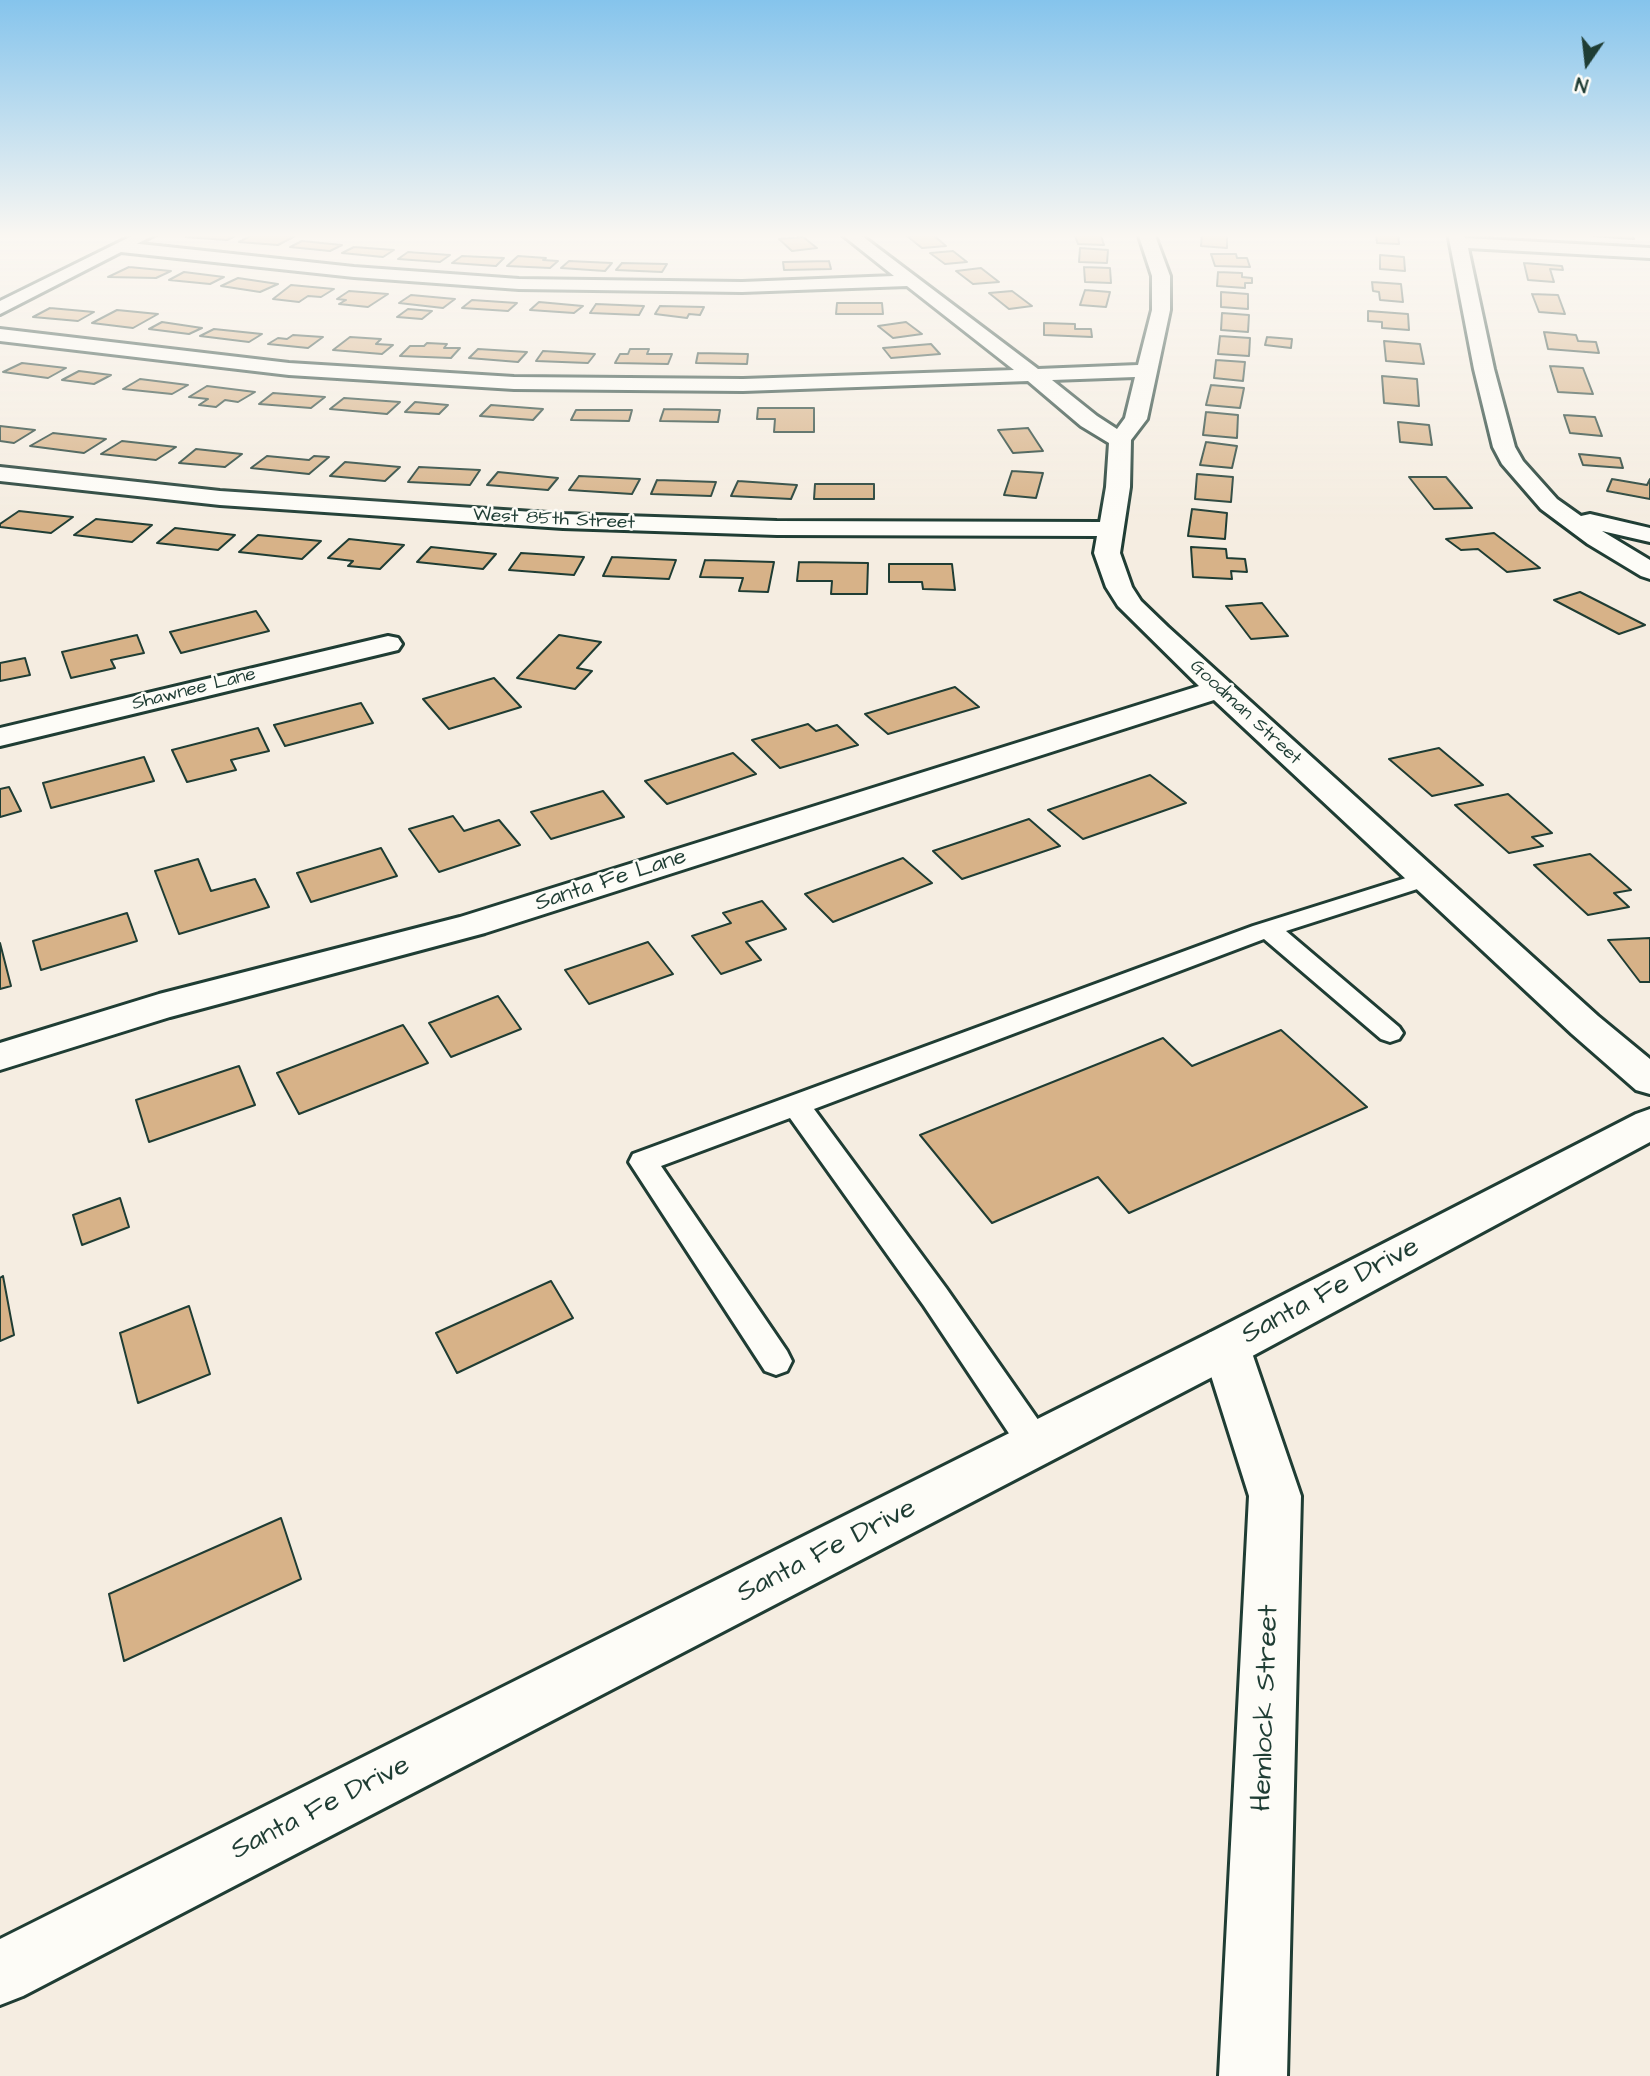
<!DOCTYPE html>
<style>
body{margin:0}
#map{position:relative;width:1650px;height:2076px;overflow:hidden;background:#f5ede1;font-family:"Architects Daughter",sans-serif}
canvas{display:block}
.north{position:absolute;left:1552px;top:28px;width:70px;height:70px;-webkit-text-stroke:5px #fdfcf7;paint-order:stroke;rotate:194deg;font-size:19px;font-weight:700;line-height:28px;text-align:center;color:#1f3d34}
.north::after{content:'';display:block;margin:auto;width:24px;height:32px;background:#1f3d34;clip-path:polygon(50% 0,100% 100%,50% 72%,0 100%)}
</style>
<div id="map">
<canvas width="1650" height="2076"></canvas>
<div class="north">N</div>
</div>
<script>
const g = document.querySelector('canvas').getContext('2d');
g.lineJoin = 'round';
function paint(path, color) { g.fillStyle = color; g.fill(path, 'evenodd'); }
const shape = rows => new Path2D(rows.map(r => 'M' + r).join(''));
function strokePath(path, color, width, dash) { g.strokeStyle = color; g.lineWidth = width; g.lineCap = dash ? 'butt' : 'round'; g.setLineDash(dash || []); g.stroke(path); }
function write(font, color, halo, rows, align = 'center') {
  g.font = font + ' "Architects Daughter",sans-serif'; g.lineWidth = 5; g.setLineDash([]); g.textBaseline = 'middle'; g.strokeStyle = halo; g.fillStyle = color; for (const [text, x, y, turn = 0] of rows) {
    g.save(); g.translate(x, y); g.rotate((+turn || 0) * Math.PI / 180); g.textAlign = isNaN(turn) ? turn : align; if (halo) g.strokeText(text, 0, 0); g.fillText(text, 0, 0); g.restore();
  }
}
const building = shape([
 [194,233,223,233,239,234,227,240,186,237,194,233],
 [256,233,295,236,278,245,239,242,256,233],
 [931,233,946,246,922,248,907,236,931,233],
 [1074,233,1100,233,1104,245,1078,244,1074,233],
 [1376,233,1398,233,1399,244,1377,243,1376,233],
 [1593,233,1631,233,1634,239,1594,236,1593,233],
 [1202,234,1227,235,1227,248,1201,246,1202,234],
 [803,237,817,248,792,251,779,239,803,237],
 [302,241,342,245,330,251,290,247,302,241],
 [354,247,394,250,383,257,342,253,354,247],
 [1080,248,1108,250,1107,263,1079,262,1080,248],
 [953,251,967,262,945,264,930,253,953,251],
 [408,252,450,255,440,262,398,259,408,252],
 [1211,254,1236,254,1237,258,1247,258,1250,267,1215,266,1211,254],
 [1380,255,1404,257,1405,271,1380,269,1380,255],
 [462,256,504,258,496,266,452,263,462,256],
 [518,256,546,258,543,260,558,261,550,268,507,266,518,256],
 [569,261,612,263,605,271,561,268,569,261],
 [829,261,831,269,784,270,783,262,829,261],
 [622,263,667,264,662,272,616,270,622,263],
 [1524,263,1562,266,1563,270,1550,269,1554,282,1528,280,1524,263],
 [129,267,171,271,156,278,108,277,129,267],
 [1084,267,1110,268,1111,283,1085,282,1084,267],
 [981,268,999,282,973,284,956,271,981,268],
 [184,272,224,277,210,284,169,280,184,272],
 [1218,272,1242,273,1242,277,1252,278,1252,283,1245,283,1245,288,1217,286,1218,272],
 [238,278,278,284,260,292,221,286,238,278],
 [1372,282,1401,284,1403,302,1380,300,1379,292,1373,291,1372,282],
 [291,285,334,289,321,297,308,296,299,302,273,299,291,285],
 [1085,290,1110,292,1106,307,1080,305,1085,290],
 [349,291,388,294,368,307,339,304,346,300,337,299,349,291],
 [1012,291,1032,306,1009,309,989,293,1012,291],
 [1221,292,1248,294,1248,309,1221,307,1221,292],
 [1532,294,1558,295,1565,314,1539,312,1532,294],
 [411,295,455,299,443,308,399,303,411,295],
 [472,300,517,303,508,311,462,308,472,300],
 [539,302,583,306,574,313,530,310,539,302],
 [837,303,882,303,883,314,836,314,837,303],
 [596,304,644,306,639,315,590,313,596,304],
 [660,306,704,307,700,315,689,314,687,318,655,314,660,306],
 [50,308,94,312,78,321,33,317,50,308],
 [408,309,432,311,422,319,397,317,408,309],
 [117,310,158,314,133,328,92,323,117,310],
 [1368,311,1408,314,1409,330,1382,328,1382,322,1368,321,1368,311],
 [1222,313,1249,315,1248,332,1221,330,1222,313],
 [162,322,202,328,189,334,149,329,162,322],
 [906,322,922,334,893,338,878,326,906,322],
 [1044,323,1075,324,1075,329,1091,329,1092,337,1044,335,1044,323],
 [214,329,262,334,249,342,200,336,214,329],
 [1544,332,1576,335,1578,341,1596,342,1599,353,1548,349,1544,332],
 [293,335,323,337,308,348,268,344,278,338,287,339,293,335],
 [1220,336,1250,338,1249,356,1218,354,1220,336],
 [350,337,381,339,376,344,393,345,382,354,333,350,350,337],
 [1267,337,1292,339,1291,348,1265,345,1267,337],
 [1384,341,1420,344,1424,364,1386,361,1384,341],
 [427,343,447,344,444,348,460,348,451,358,400,356,410,346,424,346,427,343],
 [931,344,940,354,891,358,883,348,931,344],
 [478,349,527,352,518,362,469,358,478,349],
 [630,349,649,349,647,354,672,354,668,364,615,363,620,354,628,354,630,349],
 [543,351,595,354,588,363,536,361,543,351],
 [698,353,748,354,747,364,696,363,698,353],
 [1216,360,1245,362,1243,381,1214,378,1216,360],
 [22,363,66,368,48,378,3,372,22,363],
 [1550,366,1583,368,1593,394,1558,392,1550,366],
 [79,371,111,375,94,384,62,380,79,371],
 [1382,376,1417,379,1419,406,1384,403,1382,376],
 [140,379,188,385,172,394,123,389,140,379],
 [1211,385,1244,388,1240,408,1206,405,1211,385],
 [207,386,255,392,238,402,225,400,216,407,199,405,208,399,189,397,207,386],
 [273,393,325,397,311,408,259,404,273,393],
 [344,398,400,402,387,414,330,409,344,398],
 [415,402,448,405,439,414,405,412,415,402],
 [491,405,543,409,533,420,480,416,491,405],
 [758,408,814,408,814,432,774,432,775,419,757,419,758,408],
 [664,409,720,410,718,422,660,421,664,409],
 [576,410,632,410,629,421,571,420,576,410],
 [1206,412,1238,415,1237,438,1203,435,1206,412],
 [1564,415,1595,417,1602,436,1570,433,1564,415],
 [1398,422,1429,425,1432,445,1400,442,1398,422],
 [0,426,35,430,14,443,0,441,0,426],
 [1028,428,1043,451,1013,453,998,430,1028,428],
 [53,433,106,439,84,453,30,446,53,433],
 [122,441,176,447,156,460,101,454,122,441],
 [1206,442,1237,446,1232,468,1200,465,1206,442],
 [196,449,242,454,225,467,179,463,196,449],
 [1579,454,1620,458,1623,468,1583,465,1579,454],
 [267,456,309,460,314,456,329,457,309,474,251,468,267,456],
 [345,462,400,467,385,481,330,476,345,462],
 [419,467,480,470,470,485,408,482,419,467],
 [1012,471,1043,473,1036,498,1004,495,1012,471],
 [498,472,558,478,548,490,487,485,498,472],
 [1197,474,1233,477,1231,502,1195,499,1197,474],
 [579,476,640,479,632,494,569,490,579,476],
 [1409,477,1446,477,1472,508,1434,509,1409,477],
 [1612,479,1647,485,1650,479,1650,499,1607,491,1612,479],
 [657,480,716,482,711,496,651,494,657,480],
 [738,481,797,485,791,499,731,496,738,481],
 [815,484,874,484,874,499,814,499,815,484],
 [1192,509,1227,513,1225,539,1188,536,1192,509],
 [19,511,73,517,51,533,0,527,0,524,19,511],
 [96,519,152,525,132,542,74,535,96,519],
 [175,528,235,535,218,550,157,543,175,528],
 [1494,533,1540,568,1507,572,1478,549,1461,550,1446,539,1494,533],
 [258,535,321,541,302,559,239,552,258,535],
 [349,539,404,545,380,569,348,566,353,561,328,558,349,539],
 [431,547,496,554,483,569,417,562,431,547],
 [1191,547,1226,549,1227,558,1245,559,1247,572,1231,571,1232,579,1193,577,1191,547],
 [521,553,584,557,574,575,509,570,521,553],
 [612,557,676,560,669,579,603,576,612,557],
 [705,560,774,562,768,592,739,591,743,578,700,577,705,560],
 [799,562,868,563,867,594,831,594,832,581,797,581,799,562],
 [889,564,952,564,955,590,923,589,922,582,889,582,889,564],
 [1580,592,1645,625,1619,634,1554,600,1580,592],
 [1262,603,1288,636,1251,639,1226,606,1262,603],
 [256,611,269,631,181,653,170,632,256,611],
 [137,635,144,653,111,660,115,668,71,678,62,652,137,635],
 [559,635,601,642,577,668,592,671,575,689,517,678,559,635],
 [25,658,30,675,0,681,0,663,25,658],
 [494,678,521,707,449,729,423,699,494,678],
 [955,687,979,707,888,734,865,714,955,687],
 [361,703,373,723,285,746,274,725,361,703],
 [808,724,816,731,837,725,858,745,780,768,752,740,808,724],
 [258,728,269,751,231,760,236,770,187,782,172,750,258,728],
 [1439,748,1483,785,1432,796,1389,759,1439,748],
 [733,753,756,774,667,804,645,781,733,753],
 [144,757,154,781,51,808,43,783,144,757],
 [1150,775,1186,803,1083,839,1048,810,1150,775],
 [9,787,21,811,0,817,0,789,9,787],
 [603,791,624,817,551,839,531,812,603,791],
 [1508,794,1552,833,1532,837,1543,846,1509,853,1455,805,1508,794],
 [453,816,464,831,499,820,520,845,439,872,409,829,453,816],
 [1029,819,1060,846,962,879,933,851,1029,819],
 [381,848,397,876,311,902,297,873,381,848],
 [1590,854,1631,890,1614,893,1629,907,1588,915,1534,865,1590,854],
 [903,858,932,883,833,922,805,894,903,858],
 [198,859,211,891,255,879,269,907,179,934,155,871,198,859],
 [762,901,786,929,746,942,761,960,721,974,692,936,731,923,723,913,762,901],
 [127,913,137,941,41,970,33,941,127,913],
 [1650,938,1650,982,1640,982,1608,940,1650,938],
 [648,942,673,974,589,1004,565,970,648,942],
 [0,943,11,986,0,989,0,943],
 [498,996,521,1029,451,1057,429,1023,498,996],
 [403,1025,428,1063,299,1114,277,1073,403,1025],
 [1281,1030,1367,1107,1129,1213,1098,1177,992,1223,920,1135,1163,1038,1192,1066,1281,1030],
 [239,1066,255,1105,149,1142,136,1100,239,1066],
 [120,1198,129,1227,82,1245,73,1215,120,1198],
 [3,1276,14,1335,0,1341,0,1278,3,1276],
 [551,1281,573,1318,457,1373,436,1333,551,1281],
 [189,1306,210,1374,138,1403,120,1333,189,1306],
 [281,1518,301,1579,124,1661,109,1594,281,1518]
]);
const service = shape([
 [1425,872,1433,874,1437,879,1433,884,1286,931,1399,1027,1403,1033,1399,1039,1390,1042,1381,1039,1264,939,814,1109,946,1288,1048,1434,1053,1445,1048,1456,1036,1460,1024,1456,924,1306,790,1118,661,1166,787,1351,792,1361,787,1371,776,1375,765,1371,629,1162,633,1154,1253,926,1425,872]
]);
const minor = shape([
 [840,233,858,233,1038,369,1138,365,1152,310,1152,276,1138,233,1154,233,1170,276,1170,310,1147,419,1131,440,1130,487,1120,553,1132,587,1141,601,1168,627,1598,1016,1650,1059,1650,1094,1636,1090,1572,1034,1214,700,485,933,170,1017,0,1070,0,1043,159,994,460,917,1199,686,1118,606,1106,587,1094,553,1097,536,777,535,563,528,220,505,0,481,0,467,220,491,563,514,777,521,1100,522,1106,487,1109,443,1081,426,1028,381,743,391,514,389,289,375,0,341,0,329,289,363,514,377,743,379,1014,370,907,286,742,292,519,289,354,277,121,252,113,247,121,242,354,267,519,279,742,282,894,276,840,233],
 [1135,377,1125,418,1117,429,1097,416,1052,380,1135,377],
 [1448,233,1464,233,1465,238,1650,248,1650,258,1468,248,1494,369,1515,447,1523,461,1557,499,1581,516,1590,514,1650,528,1650,542,1602,531,1650,560,1650,579,1641,576,1588,544,1541,509,1502,464,1493,447,1474,369,1448,233],
 [388,636,398,638,402,644,398,650,0,746,0,728,388,636],
 [1226,1327,1243,1333,1250,1347,1301,1496,1287,2076,1219,2076,1249,1496,1202,1347,1209,1333,1226,1327]
]);
const tertiary = shape([
 [138,233,158,233,0,314,0,301,138,233]
]);
const secondary = shape([
 [1650,1109,1650,1142,1243,1361,23,1996,0,2005,0,1939,1209,1333,1636,1114,1650,1109]
]);
const farStreetnames = [
 ["West 85th Street",554,520,3],
 ["Shawnee Lane",194,690,-14],
 ["Goodman Street",1245,713,43]
];
const streetNames = [
 ["Santa Fe Lane",611,881,-18]
];
const nearStreetnames = [
 ["Santa Fe Drive",1331,1292,-28],
 ["Santa Fe Drive",827,1552,-27],
 ["Hemlock Street",1267,1708,-88],
 ["Santa Fe Drive",321,1809,-27]
];
paint(building, '#d7b288');
strokePath(building, '#1f3d34', 2);
strokePath(service, '#1f3d34', 6);
strokePath(minor, '#1f3d34', 6);
strokePath(tertiary, '#1f3d34', 6);
strokePath(secondary, '#1f3d34', 6);
paint(service, '#fdfcf7');
paint(minor, '#fdfcf7');
paint(tertiary, '#fdfcf7');
paint(secondary, '#fdfcf7');
const sky = g.createLinearGradient(0, 0, 0, 523);
sky.addColorStop(0, '#85c4ec');
sky.addColorStop(0.45, '#faf7f2');
sky.addColorStop(1, '#faf7f200');
g.fillStyle = sky;
g.fillRect(0, 0, 1650, 523);
write('19px', '#1f3d34', '#fdfcf7', farStreetnames);
write('23px', '#1f3d34', '#fdfcf7', streetNames);
write('28px', '#1f3d34', '#fdfcf7', nearStreetnames);
</script>
